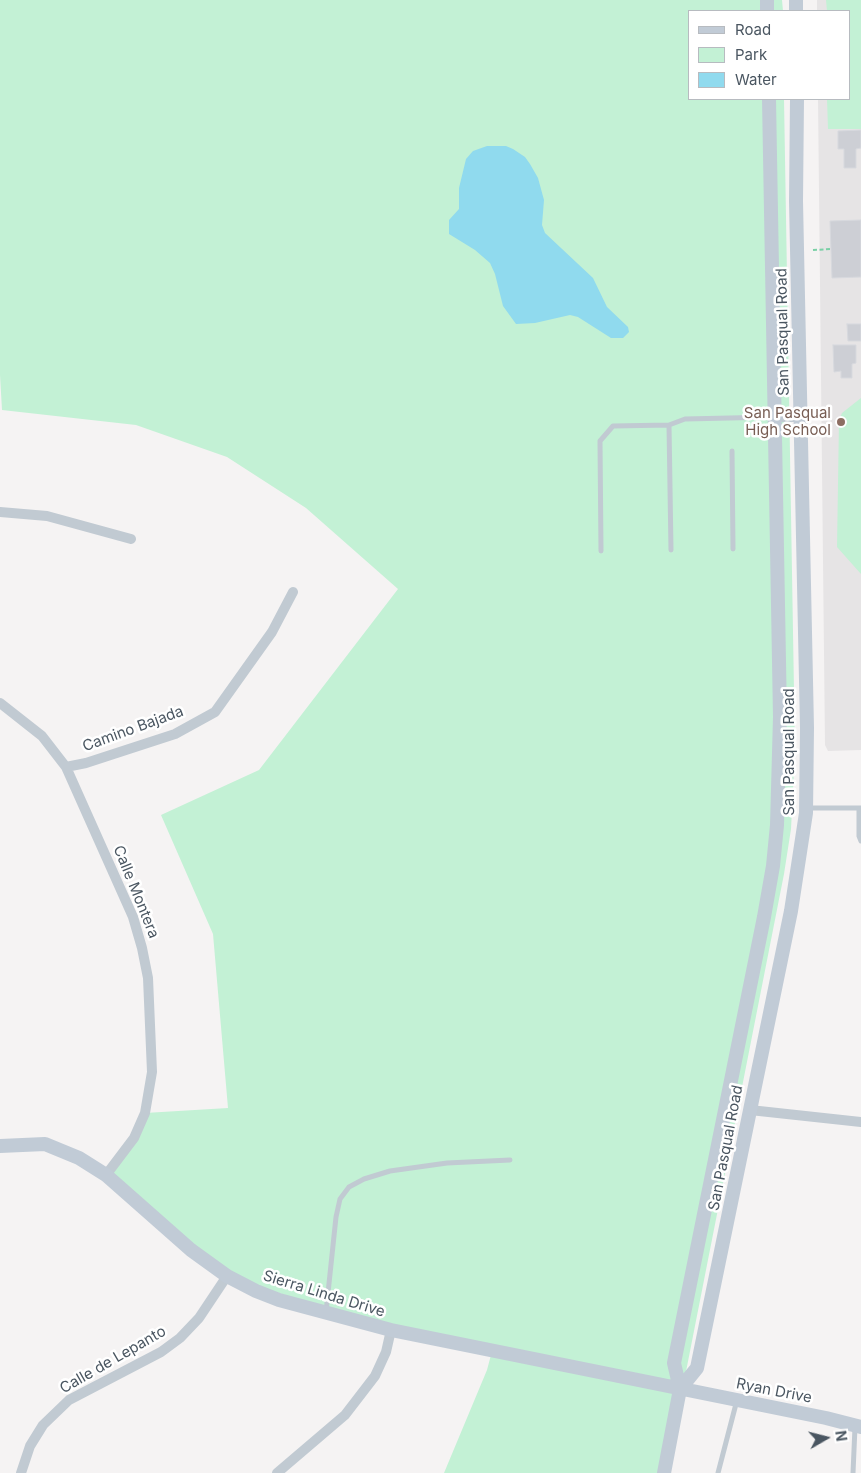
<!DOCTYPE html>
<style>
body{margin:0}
#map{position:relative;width:861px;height:1473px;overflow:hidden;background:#f5f3f3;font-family:Inter,sans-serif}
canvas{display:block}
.legend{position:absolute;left:688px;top:10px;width:162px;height:90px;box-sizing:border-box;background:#fff;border:1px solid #b7bbc0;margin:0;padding:6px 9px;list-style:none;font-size:15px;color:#4a5661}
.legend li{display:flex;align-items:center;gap:10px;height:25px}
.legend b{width:25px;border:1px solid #b7bbc0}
.north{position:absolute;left:801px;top:1413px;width:50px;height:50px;-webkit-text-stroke:4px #fff;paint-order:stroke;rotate:82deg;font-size:14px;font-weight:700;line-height:20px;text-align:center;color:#4a5661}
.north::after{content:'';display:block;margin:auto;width:18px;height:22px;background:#4a5661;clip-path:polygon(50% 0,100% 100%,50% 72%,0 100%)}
</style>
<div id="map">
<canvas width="861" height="1473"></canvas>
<ul class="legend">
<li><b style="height:6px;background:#c1cbd6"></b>Road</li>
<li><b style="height:14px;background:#c3f1d5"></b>Park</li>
<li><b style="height:14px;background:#90daee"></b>Water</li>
</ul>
<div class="north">N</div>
</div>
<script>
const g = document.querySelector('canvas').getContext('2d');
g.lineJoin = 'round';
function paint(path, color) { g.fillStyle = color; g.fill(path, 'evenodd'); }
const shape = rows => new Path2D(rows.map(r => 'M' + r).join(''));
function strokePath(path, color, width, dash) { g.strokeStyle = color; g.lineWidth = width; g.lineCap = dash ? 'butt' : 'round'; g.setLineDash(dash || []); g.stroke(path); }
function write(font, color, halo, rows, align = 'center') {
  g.font = font + ' Inter,sans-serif'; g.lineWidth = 5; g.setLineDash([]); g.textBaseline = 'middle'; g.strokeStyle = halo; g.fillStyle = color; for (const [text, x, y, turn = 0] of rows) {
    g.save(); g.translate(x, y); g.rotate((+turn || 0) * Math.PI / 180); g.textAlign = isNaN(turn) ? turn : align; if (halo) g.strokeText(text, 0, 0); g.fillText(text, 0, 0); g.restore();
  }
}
const education = shape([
 [817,0,861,0,861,750,828,751,825,745,818,99,850,99,850,11,817,11]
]);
const green = shape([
 [0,0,782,0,783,11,690,11,690,99,784,99,795,750,791,829,784,874,666,1473,444,1473,487,1370,492,1351,391,1330,227,1276,106,1175,145,1113,228,1108,213,934,161,815,259,770,398,589,306,508,227,457,136,425,2,410,0,375],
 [826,0,861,0,861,129,828,129,827,99,850,99,850,11,827,11],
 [861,398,861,574,837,547,839,420,842,413]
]);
const water = shape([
 [487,146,506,146,513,149,525,157,530,164,538,178,544,200,542,225,545,233,593,278,607,307,628,327,629,332,623,338,611,338,578,317,570,315,535,323,516,324,503,306,495,274,490,263,475,250,449,234,449,220,459,209,459,188,466,159,473,151]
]);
const building = shape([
 [861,130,861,148,856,149,856,168,844,168,844,149,838,149,838,131,861,130],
 [861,220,861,277,832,278,830,221,861,220],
 [847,324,861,324,861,341,848,341,847,324],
 [833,345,856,345,856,363,852,364,852,378,841,378,841,371,834,372,833,345]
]);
const path = shape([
 [813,250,831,249]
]);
const lane = shape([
 [669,425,671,550],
 [732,451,733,549],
 [601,551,600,441,613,426,669,425,685,419,774,417],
 [807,808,861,808],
 [859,808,859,836,861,841],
 [326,1312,336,1217,340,1199,349,1187,364,1179,390,1171,447,1163,510,1160],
 [718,1473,737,1400],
 [853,1473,855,1427]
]);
const street = shape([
 [775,417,801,417],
 [0,512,47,516,131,539],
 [0,703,42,736,66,767,133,917,142,948,148,978,152,1072,145,1113,134,1138,106,1175],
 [66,767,86,763,175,734,215,712,272,632,293,592],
 [750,1110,861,1122],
 [21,1473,30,1446,43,1425,69,1400,161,1352,180,1338,199,1318,227,1276],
 [277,1473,345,1415,375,1376,386,1352,391,1330]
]);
const secondary = shape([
 [767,0,767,11],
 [796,0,796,11],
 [0,1146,45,1144,79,1158,106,1175,191,1250,227,1276,256,1291,279,1300,391,1330,826,1418,861,1427],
 [680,1389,697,1368,791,911,806,813,807,728,796,201,797,99],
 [664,1473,680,1389,674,1363,764,917,773,866,777,825,780,717,769,99]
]);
const markers = [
 [841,422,5,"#8d6e63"]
];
const streetNames = [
 ["San Pasqual Road",783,332,-91],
 ["Camino Bajada",133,729,-20],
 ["San Pasqual Road",789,752,-90],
 ["Calle Montera",136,892,68],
 ["San Pasqual Road",726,1148,-79],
 ["Sierra Linda Drive",324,1294,17],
 ["Calle de Lepanto",113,1360,-30],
 ["Ryan Drive",774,1391,11]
];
const educationNames = [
 ["San Pasqual",831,413],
 ["High School",831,430]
];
paint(education, '#e6e4e5');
paint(green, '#c3f1d5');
paint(water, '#90daee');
paint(building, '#cdcfd5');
strokePath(building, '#d7d9de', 1);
strokePath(path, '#7ad0a6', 2, [4, 2.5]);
strokePath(lane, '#c1cad2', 5);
strokePath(street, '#c1cad2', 10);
strokePath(secondary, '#c1cbd6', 14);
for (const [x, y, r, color] of markers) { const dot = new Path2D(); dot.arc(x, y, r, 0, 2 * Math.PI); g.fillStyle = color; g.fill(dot); strokePath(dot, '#fff', 2); }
write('15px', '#4a5661', '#fff', streetNames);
write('15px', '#785e54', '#fff', educationNames, 'right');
</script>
